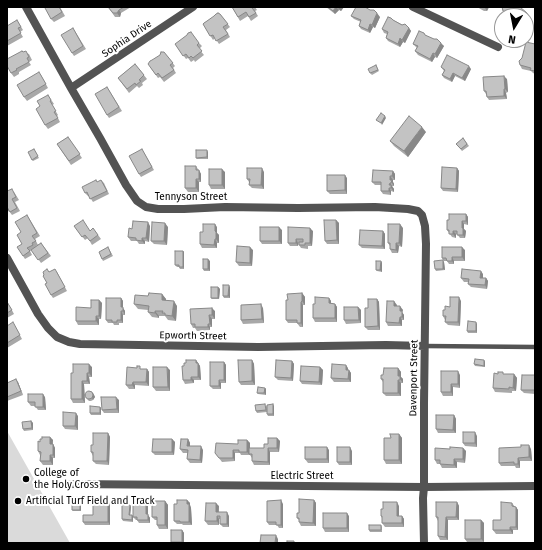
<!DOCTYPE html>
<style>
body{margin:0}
#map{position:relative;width:542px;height:550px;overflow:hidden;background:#fff;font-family:"Fira Sans",sans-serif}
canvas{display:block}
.frame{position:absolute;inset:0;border:8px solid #000;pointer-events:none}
.north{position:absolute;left:494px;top:8px;width:40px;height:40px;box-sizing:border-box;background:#fff;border:1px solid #999;border-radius:50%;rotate:190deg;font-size:11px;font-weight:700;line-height:16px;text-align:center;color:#000}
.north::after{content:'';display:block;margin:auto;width:14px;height:18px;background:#000;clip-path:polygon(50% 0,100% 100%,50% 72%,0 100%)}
</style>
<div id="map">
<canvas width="542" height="550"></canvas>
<div class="frame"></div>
<div class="north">N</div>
</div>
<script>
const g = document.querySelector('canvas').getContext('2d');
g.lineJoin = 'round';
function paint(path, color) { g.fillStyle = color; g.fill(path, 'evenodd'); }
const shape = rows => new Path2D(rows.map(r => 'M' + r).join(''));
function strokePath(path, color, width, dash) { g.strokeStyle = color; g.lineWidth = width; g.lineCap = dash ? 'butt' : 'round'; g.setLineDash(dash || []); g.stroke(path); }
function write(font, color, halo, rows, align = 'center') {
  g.font = font + ' "Fira Sans",sans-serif'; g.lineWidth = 4; g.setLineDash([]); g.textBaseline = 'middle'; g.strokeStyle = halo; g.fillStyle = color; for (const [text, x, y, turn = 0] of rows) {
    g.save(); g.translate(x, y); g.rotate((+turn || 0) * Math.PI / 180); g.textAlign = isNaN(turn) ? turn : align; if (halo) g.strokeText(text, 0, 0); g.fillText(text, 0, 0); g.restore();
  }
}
const green = shape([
 [7,431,70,543,7,543]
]);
const service = shape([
 [425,346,535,347]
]);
const minor = shape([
 [26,7,71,88,100,138,126,185,137,201,146,207,158,209,184,209,225,207,298,208,375,207,408,209,418,211,422,215,425,226,426,244,424,403,424,487,423,498,424,543],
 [413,7,498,47],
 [71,88,193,7],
 [7,258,38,314,48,328,57,337,69,342,80,344,258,347,386,345,425,346],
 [69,484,424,487,535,486]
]);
const wall = shape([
 [46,7,60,7,65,16,54,22,51,19],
 [108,7,131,7,121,13,120,17,115,17],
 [232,7,255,7,257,10,255,11,258,16,251,21,248,16,240,21],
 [326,7,344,7,341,11,339,10,335,14],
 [477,7,489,7,487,11,484,11],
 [502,8,527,13,529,16,527,19,528,20,526,23,526,16,509,16,506,14],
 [220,14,230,27,226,30,230,37,219,44,215,38,213,40,203,24,207,21],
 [351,16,380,17,375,28,373,27,370,33,361,29,359,26,361,22,354,19],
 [17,20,23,30,20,32,23,37,7,46,7,26],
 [393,20,409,28,411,31,405,43,403,42,400,47,388,41,386,38,387,34,384,33,382,29],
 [73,28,86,49,74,56,72,53],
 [425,35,444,46,437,58,435,57,432,62,418,55,415,51,417,48,413,44],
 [199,43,202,46,199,49,204,55,195,62,194,60,191,62,188,58,186,59,175,44],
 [535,44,535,74,533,73,531,71,522,69,520,65],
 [23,52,29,54,32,60,29,62,31,65,19,72,19,74,14,77,11,73],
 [164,52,175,66,173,68,176,73,164,82,160,77,158,78,150,67],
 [135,64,147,79,142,83,143,85,139,88,137,86,129,93,118,78],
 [376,65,379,71,372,75,370,73],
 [441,67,471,69,465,81,455,76,452,82,444,78,442,75,444,71],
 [41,75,48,88,27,101,24,97],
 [507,79,508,92,506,93,507,99,489,100,487,97,486,94,484,91],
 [107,87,122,111,109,118,107,115],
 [48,95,54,104,52,105,58,115,57,116,60,122,48,129,45,125,40,106],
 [426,132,408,157,394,146,390,141],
 [68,137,82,158,71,165,57,144],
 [463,138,469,146,462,151,456,144],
 [34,149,39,158,33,161,32,160],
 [142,149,154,170,141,177,139,174],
 [208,152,208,159,197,159,196,158],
 [196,166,201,174,201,182,199,182,199,192,188,192,185,188],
 [457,168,459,171,458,192,443,191,441,188],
 [393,171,395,174,395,180,393,180,393,182,394,184,394,186,392,186,394,189,394,192,391,191,391,195,383,194,381,191,381,185,375,185,372,182],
 [225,172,225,189,211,189,209,185],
 [264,172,264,189,252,188,249,185,249,182,247,179],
 [347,178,347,194,330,194,327,191],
 [101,180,104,183,109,194,93,202,89,196,88,196,85,193,98,182],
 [7,190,8,191,14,192,19,200,15,202,20,211,12,215,9,211,7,212],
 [466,214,468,217,468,225,464,224,464,229,466,231,465,238,460,238,457,234,456,234,456,238,452,237,447,230,449,220],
 [27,215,40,236,35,239,38,245,34,247,41,243,51,256,41,263,32,250,30,251,32,255,25,259,23,256,21,232],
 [336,220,339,223,339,244,327,244,325,241],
 [74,226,90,231,93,228,101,239,92,245,88,238,85,240],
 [150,226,149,242,145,241,145,244,139,244,137,241,131,241,128,237,132,229],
 [168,227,167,245,154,244,151,241],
 [217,227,217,233,219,235,219,243,217,243,217,248,202,248,200,244,203,232],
 [403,228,402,247,399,246,398,253,392,253,390,249,390,246,388,243],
 [282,230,282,244,262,244,260,241],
 [313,231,312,246,308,246,308,249,301,248,299,245,299,243,298,246,290,246,288,243],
 [383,231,385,234,385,249,362,248,359,245],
 [109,249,113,256,103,261,102,259],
 [253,250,252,266,239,266,236,262],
 [465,250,465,261,454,261,454,264,449,264,447,261,444,261,442,258],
 [183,251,184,252,184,269,180,269,179,267,177,267,175,265],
 [210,261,210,271,204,271,203,269],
 [381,261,382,263,382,272,377,271,376,270],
 [444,262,445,270,436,271,435,269],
 [47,269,49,272,57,272,67,291,53,298,51,295,44,275],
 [483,274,483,278,486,278,488,281,487,289,471,287,468,284,468,282,464,282,461,278],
 [218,287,220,289,219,299,212,299,211,298],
 [230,287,230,298,224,298,223,296],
 [302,293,305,297,305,305,303,305,303,327,300,327,297,323,288,323,286,320,288,300],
 [162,294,166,299,166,300,177,306,176,321,168,320,165,316,159,316,159,318,152,317,148,312,148,310,138,309,134,304,148,296],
 [121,298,123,301,123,308,125,311,125,315,123,315,123,323,119,323,119,325,114,325,113,323,108,323,106,320],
 [329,298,331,301,331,303,335,304,337,307,337,322,315,322,313,318,315,304],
 [377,299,379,302,380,330,368,330,365,327],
 [99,300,102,303,101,319,99,319,99,325,78,325,76,321],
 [7,301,14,314,7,318],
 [461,301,460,326,448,325,445,322,445,320,443,316,445,310,450,307],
 [397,305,396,306,403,310,402,312,404,315,404,320,402,320,402,326,388,326,386,322],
 [358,307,361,310,361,323,346,324,344,320],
 [263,308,264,323,243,324,241,320],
 [215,311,215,319,212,319,212,327,210,327,210,330,197,331,195,328,193,328,191,324],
 [477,324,477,333,468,333,467,331],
 [7,326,15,326,22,339,7,348],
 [196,360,200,366,201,380,194,380,194,383,185,384,183,380,184,366,186,363],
 [252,360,254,364,255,385,241,385,239,382],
 [484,360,485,362,485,367,475,366,474,364],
 [292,361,294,364,293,381,278,380,275,377],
 [224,362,226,365,226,383,221,383,221,389,213,389,210,386],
 [92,367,92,377,89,377,90,384,84,384,85,403,73,403,71,399,73,373],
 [320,367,323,370,322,385,302,384,300,381],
 [348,368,348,370,351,373,351,382,334,382,331,378],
 [398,368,401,372,401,377,403,379,403,383,401,383,401,396,386,396,383,393,383,382,381,379,383,375],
 [143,369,147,369,149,372,149,386,135,385,135,389,129,389,126,385],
 [170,370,170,391,156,391,153,387],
 [505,374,514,374,517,378,516,391,512,391,512,393,495,392,493,388],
 [460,375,460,388,453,387,453,396,443,396,441,392],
 [535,375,535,394,524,393,521,390],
 [18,382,23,395,7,401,7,383],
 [265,388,266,389,266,395,258,394,257,393],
 [93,393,95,397,93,400,91,401,89,401,85,397],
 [45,397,46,410,38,410,35,406,31,406,28,402],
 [119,400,119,413,104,413,102,410],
 [267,406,274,406,274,416,268,416,267,414,267,412,257,413,256,411],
 [100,407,101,408,101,415,91,415,90,413],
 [454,415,456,419,456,433,438,433,436,429],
 [78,416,78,430,65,429,63,426],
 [31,421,33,423,33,430,24,431,23,429],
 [108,433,110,437,109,465,96,464,93,461,93,456,91,452,93,445],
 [399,434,402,438,402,464,386,464,384,460,391,438],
 [477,436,477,447,465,446,463,443],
 [50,437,53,440,53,444,55,448,55,458,53,458,53,465,43,465,40,461,40,455,38,451,40,442,42,439],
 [277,438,280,441,279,452,270,452,270,465,254,465,252,461,252,458,250,455,241,455,240,453,235,453,235,461,222,462,215,453,238,444,247,440,250,443,250,448,264,448,268,444],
 [172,439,175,442,174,455,155,455,152,452],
 [188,439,190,443,190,446,203,450,202,463,190,463,187,459,188,453,183,453,180,449],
 [463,448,466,451,465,463,457,462,457,468,442,468,440,464,437,464,435,460,450,449],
 [531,449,532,461,520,461,520,468,516,468,515,466,501,466,499,463],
 [329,450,329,463,308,463,305,459],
 [352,451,352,465,339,465,337,462],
 [81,499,81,511,73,511,72,510,72,503,71,503,70,502],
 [187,500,190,503,190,505,191,508,192,525,183,525,182,524,177,524,174,521,177,504],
 [314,500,316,503,316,526,301,526,299,522,299,520,297,518,299,513],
 [165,501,168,505,168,529,159,529,157,525,157,520,155,520,152,517],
 [457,502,459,506,459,520,448,520,448,540,440,540,438,536,438,521,436,517],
 [512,503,515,507,516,507,518,510,518,530,513,530,513,534,496,534,493,530,501,520],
 [110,504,110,525,85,525,83,522],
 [148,504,148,515,150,518,150,523,139,523,137,520,136,520,133,517,133,522,123,521,122,519,130,505,131,507,130,515,133,516],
 [283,504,283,528,279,528,277,525,269,525,267,522],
 [219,506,219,512,229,516,229,527,223,527,220,524,220,519,219,519,219,525,208,525,205,521],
 [399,506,399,516,402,516,404,519,404,527,385,527,382,523,382,518,381,516],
 [349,516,349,532,325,532,323,528],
 [481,520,484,523,484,542,467,542,465,539],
 [381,525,382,527,382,532,370,532,369,530],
 [182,530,184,533,184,543,172,543,171,542]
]);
const shadedWall = shape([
 [336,7,339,10,335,14,333,11],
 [339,7,344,7,341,11,338,8],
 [485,7,489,7,487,11,485,8],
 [119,10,121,13,120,17,117,13],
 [377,13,380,17,375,28,372,25],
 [527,13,529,16,527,19,528,20,526,23,526,16,525,16],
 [370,24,373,27,370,33,368,30],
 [409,28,411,31,405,43,402,40],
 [400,38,403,42,400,47,398,44],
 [441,43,444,46,437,58,435,54],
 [433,53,435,57,432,62,430,59],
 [469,66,471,69,465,81,462,78],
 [453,73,455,76,452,82,450,79],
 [504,76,507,79,508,92,505,89],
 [504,89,506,93,507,99,504,96],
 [385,116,386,118,382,125,381,123],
 [422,127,426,132,408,157,404,151],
 [207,150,208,152,208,159,207,157],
 [262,168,264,172,264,189,261,185],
 [457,168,459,171,458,192,456,189],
 [222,169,225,172,225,189,222,185],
 [199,170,201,174,201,182,199,179],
 [393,171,395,174,395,180,392,176],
 [345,175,347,178,347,194,345,190],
 [390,176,393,180,393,182,394,184,394,186,390,180],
 [196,179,199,182,199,192,196,188],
 [390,183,394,189,394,192,389,185],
 [389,188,391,191,391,195,389,191],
 [466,214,468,217,468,225,466,221],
 [336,220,339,223,339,244,337,240],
 [462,221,464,224,464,229,466,231,465,238,463,235,462,228],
 [148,222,150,226,149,242,146,238],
 [165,223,168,227,167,245,164,241],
 [215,224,217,227,217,233,219,235,219,243,216,239,215,231],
 [400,224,403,228,402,247,399,243],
 [279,227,282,230,282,244,279,241],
 [310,228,313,231,312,246,310,243],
 [383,231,385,234,385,249,382,246],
 [453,231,456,234,456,238,453,234],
 [142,238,145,241,145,244,142,241],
 [215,239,217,243,217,248,214,245],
 [296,239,298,243,298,246,296,243],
 [396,243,399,246,398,253,396,250],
 [250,247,253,250,252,266,250,263],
 [462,247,465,250,465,261,462,257],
 [183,251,184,252,184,269,183,267],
 [452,257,454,261,454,264,452,261],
 [208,259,210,261,210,271,208,269],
 [443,260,444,262,445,270,443,269],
 [381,261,382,263,382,272,380,270],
 [481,271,483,274,483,281,480,278],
 [486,278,488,281,487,289,485,285],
 [229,285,230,287,230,298,228,296],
 [218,287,220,289,219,299,218,298],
 [302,293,305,297,305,305,302,301],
 [162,294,166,299,166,305,162,300],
 [459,297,461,301,460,326,458,322],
 [121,298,123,301,123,308,125,311,125,315,121,307],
 [329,298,331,301,331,307,329,303],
 [377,299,379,302,380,330,378,326],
 [99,300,102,303,101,319,99,316],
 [174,301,177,306,176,321,172,316],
 [394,301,397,305,396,310,394,306],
 [301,302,303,305,303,327,301,323],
 [261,304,263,308,264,323,262,319],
 [335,304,337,307,337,322,335,318],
 [400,306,403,310,402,312,404,315,404,320,402,317,400,311],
 [358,307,361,310,361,323,359,320],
 [212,308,215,311,215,319,212,315],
 [121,311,123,315,123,323,121,320],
 [155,311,159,316,159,318,155,313],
 [209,315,212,319,212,327,210,324],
 [96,316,99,319,99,325,96,321],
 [400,317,402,320,402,326,399,323],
 [476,322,477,324,477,333,476,331],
 [208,324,210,327,210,330,208,327],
 [196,360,200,366,201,380,198,377],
 [252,360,254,364,255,385,252,381],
 [484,360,485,362,485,367,484,366],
 [292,361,294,364,293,381,291,378],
 [224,362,226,365,226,383,224,380],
 [89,364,92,367,92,377,89,373],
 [346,365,348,368,348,373,346,370],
 [167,367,170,370,170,391,168,387],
 [320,367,323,370,322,385,319,382],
 [398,368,401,372,401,377,403,379,403,383,398,376],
 [147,369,149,372,149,386,146,382],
 [349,370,351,373,351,382,348,379],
 [458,371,460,375,460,388,458,384],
 [87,373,89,377,90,384,87,381],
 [514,374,517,378,516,391,513,388],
 [191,377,194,380,194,383,191,380],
 [16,379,18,382,23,395,21,391],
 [219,380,221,383,221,389,219,386],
 [398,380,401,383,401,396,398,393],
 [82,381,84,384,85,403,82,399],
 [133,382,135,385,135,389,132,385],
 [451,384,453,387,453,396,451,392],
 [265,388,266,389,266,395,264,393],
 [93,393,95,397,93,400,92,398],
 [43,394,45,397,46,410,43,407],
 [116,397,119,400,119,413,117,409],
 [273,404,274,406,274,416,273,414],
 [100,407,101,408,101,415,100,413],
 [76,413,78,416,78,430,75,426],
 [454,415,456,419,456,433,453,430],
 [31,421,33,423,33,430,32,428],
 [475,432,477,436,477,447,475,443],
 [108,433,110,437,109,465,107,461],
 [399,434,402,438,402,464,399,460],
 [50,437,53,440,52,447,50,444],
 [277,438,280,441,279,452,277,448],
 [172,439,175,442,174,455,172,452],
 [188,439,190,443,190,449,187,446],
 [247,440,250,443,250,455,247,452],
 [53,444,55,448,55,458,53,455],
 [529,445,531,449,532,461,529,457],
 [201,446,203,450,202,463,200,460],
 [327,447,329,450,329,463,327,459],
 [350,447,352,451,352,465,350,462],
 [268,448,270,452,270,465,268,462],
 [463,448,466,451,465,463,463,459],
 [233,450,235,453,235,461,233,458],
 [50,455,53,458,53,465,50,461],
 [518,458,520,461,520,468,518,464],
 [454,459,457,462,457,468,454,465],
 [80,497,81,499,81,511,80,510],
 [108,500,110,504,110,525,108,522],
 [187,500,190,503,190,505,191,508,192,525,189,522,187,504],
 [281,500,283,504,283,528,281,525],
 [314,500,316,503,316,526,313,523],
 [146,501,148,504,148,515,150,518,150,523,148,520,146,514],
 [165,501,168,505,168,529,165,525],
 [397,502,399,506,399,519,397,516],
 [457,502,459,506,459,520,456,517],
 [216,503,219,506,218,516,216,512],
 [130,505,131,507,130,516,129,515],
 [516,507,518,510,518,530,516,527],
 [227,512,229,516,229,527,227,524],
 [347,513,349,516,349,532,347,528],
 [132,515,133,516,133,522,132,520],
 [217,516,219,519,219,525,217,521],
 [402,516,404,519,404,527,402,523],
 [446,517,448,520,448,540,445,537],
 [481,520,484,523,484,542,481,539],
 [510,527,513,530,513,534,510,530],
 [182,530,184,533,184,543,183,543,182,542],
 [276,535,278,539,278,543,275,543]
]);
const building = shape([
 [46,7,59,7,62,12,51,19,45,8,46,7],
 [108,7,124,7,119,10,117,13,113,13,108,7],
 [232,7,254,7,252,8,256,13,249,17,246,12,238,17,232,7],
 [328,7,336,7,333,11,328,7],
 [356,7,365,7,370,10,374,10,377,13,372,25,370,24,368,30,359,26,361,20,351,16,356,7],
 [502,7,520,7,527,13,525,16,510,16,506,12,503,11,502,7],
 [218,13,220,14,228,24,223,27,228,34,216,41,213,35,210,36,203,24,204,23,207,21,214,16,216,14,218,13],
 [388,17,391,18,393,20,402,25,405,24,409,28,402,40,400,38,398,44,386,38,388,32,382,29,388,17],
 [17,20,21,27,18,28,21,33,7,41,7,26,17,20],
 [73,28,83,46,72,53,61,35,73,28],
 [419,31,424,33,425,35,434,39,437,39,441,43,435,54,433,53,430,59,415,51,418,46,413,44,419,31],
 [191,32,199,43,197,45,202,51,193,58,191,56,189,58,186,54,183,56,175,44,187,35,188,33,191,32],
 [526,42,535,44,535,71,530,70,531,68,520,65,519,61,522,58,526,42],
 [22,51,23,52,26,51,29,57,27,58,29,62,16,69,17,70,11,73,7,66,7,59,22,51],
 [161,52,164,52,173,63,170,65,174,70,162,78,158,73,156,75,148,64,150,61,152,60,160,55,161,52],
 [447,55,469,66,462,78,453,73,450,79,442,75,445,70,441,67,447,55],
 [135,64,144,75,139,80,141,81,136,85,135,83,127,89,118,78,135,64],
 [376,65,378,70,370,73,368,69,376,65],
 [39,72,46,84,24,97,17,85,39,72],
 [504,76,505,89,504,89,504,96,487,97,486,91,484,91,483,77,504,76],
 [107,87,119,107,107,115,95,94,107,87],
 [48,95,51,100,50,101,56,111,54,112,58,118,45,125,36,109,40,106,37,101,48,95],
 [381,113,385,116,381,123,376,120,381,113],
 [409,116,422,127,404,151,390,141,409,116],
 [68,137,80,154,69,161,57,144,68,137],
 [463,138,467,144,461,149,456,144,463,138],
 [34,149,38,156,32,160,28,152,34,149],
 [142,149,152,167,139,174,129,156,142,149],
 [196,150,207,150,207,157,196,158,196,150],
 [185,166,196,166,196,170,199,170,199,179,196,179,196,188,185,188,185,166],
 [442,167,457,168,456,189,441,188,442,167],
 [247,168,262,168,261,185,249,185,250,179,247,179,247,168],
 [209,169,222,169,222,185,209,185,209,169],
 [373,170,393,171,392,176,390,176,390,180,392,180,391,183,390,183,389,185,391,185,391,188,389,188,389,191,381,191,381,182,372,182,373,170],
 [327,175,345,175,345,190,327,191,327,175],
 [96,180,97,182,101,180,107,191,90,199,87,192,85,193,82,187,96,180],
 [12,189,16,197,12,199,17,208,10,212,7,207,7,190,7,191,12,189],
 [449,214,466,214,466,221,462,221,462,228,463,228,463,235,457,235,457,231,453,231,453,234,449,234,449,230,447,230,447,220,449,220,449,214],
 [27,215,37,233,32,236,36,241,32,243,33,245,27,248,30,251,23,256,17,247,22,244,17,235,21,232,15,222,27,215],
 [83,220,90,231,93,228,98,235,90,241,85,235,82,237,74,226,83,220],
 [324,220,336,220,337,240,325,241,324,220],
 [133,221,148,222,146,238,142,238,142,241,136,240,136,238,128,237,129,228,132,229,133,221],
 [152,222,165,223,164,241,151,241,152,222],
 [203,224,215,224,215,231,216,232,216,239,215,239,214,245,200,244,200,232,203,232,203,224],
 [388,224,400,224,399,243,396,243,396,250,390,249,390,243,388,243,388,224],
 [260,227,279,227,279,241,260,241,260,227],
 [288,227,310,228,310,243,305,243,305,245,299,245,299,242,303,242,303,239,296,239,296,243,288,243,288,227],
 [360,230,383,231,382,246,359,245,360,230],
 [41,243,48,253,38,260,31,250,41,243],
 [237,246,250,247,250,263,236,262,237,246],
 [108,247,111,254,102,259,99,252,108,247],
 [442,247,462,247,462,257,452,257,452,261,447,261,446,258,442,258,442,247],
 [175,251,183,251,183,267,179,267,179,265,175,265,175,251],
 [203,259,208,259,208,269,203,269,203,259],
 [443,260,443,269,435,269,434,261,443,260],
 [376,261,381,261,380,270,376,270,376,261],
 [47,269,49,272,55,269,65,287,51,295,45,284,47,283,43,276,44,275,43,272,47,269],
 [462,269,481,271,480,278,486,278,485,285,468,284,469,279,461,278,462,269],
 [223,285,229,285,228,296,223,296,223,285],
 [211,287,218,287,218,298,211,298,211,287],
 [149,293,162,294,162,300,174,301,172,316,165,315,165,313,162,313,163,311,155,311,155,313,148,312,149,306,134,304,135,295,148,296,149,293],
 [302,293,302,301,301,302,301,323,297,323,297,320,286,320,286,300,288,300,287,294,302,293],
 [315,297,329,298,329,303,335,304,335,318,313,318,313,304,315,304,315,297],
 [450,297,459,297,458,322,445,322,446,316,443,316,443,310,445,310,445,306,450,307,450,297],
 [106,298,121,298,121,307,123,307,123,311,121,311,121,320,117,320,117,322,112,322,112,320,106,320,106,298],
 [368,299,377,299,378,326,365,327,365,308,368,308,368,299],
 [91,300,99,300,99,316,96,316,96,321,76,321,76,307,91,308,91,300],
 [387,301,394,301,394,306,400,306,400,311,402,311,402,317,400,317,399,323,386,322,387,301],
 [7,302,12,310,7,313,7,302],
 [261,304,262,319,241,320,241,305,261,304],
 [344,307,358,307,359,320,344,320,344,307],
 [212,308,212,315,209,315,210,324,208,324,208,327,195,327,195,324,191,324,190,309,212,308],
 [468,321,476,322,476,331,467,331,468,321],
 [13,322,20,335,7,343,7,326,13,322],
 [475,359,484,360,484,366,474,364,475,359],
 [186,360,196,360,196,363,198,363,198,377,191,377,191,380,183,380,182,366,184,366,184,363,186,363,186,360],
 [238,360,252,360,252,381,239,382,238,360],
 [276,360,292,361,291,378,275,377,276,360],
 [210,362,224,362,224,380,219,380,219,386,210,386,210,362],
 [73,364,89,364,89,373,87,373,87,381,82,381,82,399,71,399,71,373,73,373,73,364],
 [332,364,346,365,346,370,349,370,348,379,331,378,332,364],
 [137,366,140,366,140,369,147,369,146,382,133,382,132,385,126,385,127,367,137,368,137,366],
 [301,366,320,367,319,382,300,381,301,366],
 [153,367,167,367,168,387,153,387,153,367],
 [384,368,398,368,398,376,400,376,400,380,398,380,398,393,383,393,383,379,381,379,381,375,383,375,384,368],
 [441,371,458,371,458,384,451,384,451,392,441,392,441,371],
 [498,372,503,372,503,374,514,374,513,388,509,387,509,389,493,388,494,373,498,374,498,372],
 [522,375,535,375,535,390,521,390,522,375],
 [16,379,21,391,7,397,7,383,16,379],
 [258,387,265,388,264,393,257,393,258,387],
 '85 395a4 4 0 1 1 8 0a4 4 0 1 1-8 0Z',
 [28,394,43,394,43,407,35,407,35,402,28,402,28,394],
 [101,397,116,397,117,409,102,410,101,397],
 [265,404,266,410,256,411,255,405,265,404],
 [273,404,273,414,267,414,267,405,273,404],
 [90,406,100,407,100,413,90,413,90,406],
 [63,412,76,413,75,426,63,426,63,412],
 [436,415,454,415,453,430,436,429,436,415],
 [31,421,32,428,23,429,22,422,31,421],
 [463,432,475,432,475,443,463,443,463,432],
 [93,433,108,433,107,461,93,461,93,452,91,452,91,445,93,445,93,433],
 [390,434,399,434,399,460,384,460,384,438,391,438,390,434],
 [42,437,50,437,50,444,53,444,53,455,50,455,50,461,40,461,41,452,38,451,38,441,40,442,40,439,42,439,42,437],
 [268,438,277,438,277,448,268,448,268,462,252,461,252,454,249,454,249,448,264,448,264,444,268,444,268,438],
 [153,439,172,439,172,452,152,452,153,439],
 [181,439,188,439,187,446,201,446,200,460,187,459,188,450,180,449,181,439],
 [238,440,247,440,247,452,239,452,239,450,233,450,233,458,219,458,215,453,216,443,238,444,238,440],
 [521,445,529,445,529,457,518,458,518,464,514,464,514,462,499,463,499,448,521,447,521,445],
 [305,447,327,447,327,459,305,459,305,447],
 [337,447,350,447,350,462,337,462,337,447],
 [450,447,463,448,463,459,454,459,454,465,440,464,440,460,435,460,435,448,450,449,450,447],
 [70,497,80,497,80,510,72,510,72,502,70,502,70,497],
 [299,499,314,500,313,523,299,522,299,518,297,518,297,513,299,513,299,499],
 [93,500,108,500,108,522,83,522,83,515,93,515,93,500],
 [177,500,187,500,187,504,189,504,189,522,180,522,180,521,174,521,174,504,177,504,177,500],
 [281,500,281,525,276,525,276,522,267,522,267,501,281,500],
 [135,501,146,501,146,514,148,514,148,520,137,520,137,517,133,517,133,504,135,504,135,501],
 [152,501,165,501,165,525,157,525,157,517,152,517,152,501],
 [383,502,397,502,397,516,402,516,402,523,382,523,382,516,381,516,381,509,383,509,383,502],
 [436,502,457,502,456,517,446,517,445,537,438,536,438,517,436,517,436,502],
 [501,502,512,503,512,506,516,507,516,527,510,527,510,530,493,530,493,520,501,520,501,502],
 [206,503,216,503,216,512,227,512,227,524,220,524,220,516,217,516,217,521,205,521,206,503],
 [122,505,130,505,129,515,132,515,132,520,122,519,122,505],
 [323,513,347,513,347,528,323,528,323,513],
 [465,520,481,520,481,539,465,539,465,520],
 [369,525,381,525,381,530,369,530,369,525],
 [171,530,182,530,182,542,171,542,171,530],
 [261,535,276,535,275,543,260,543,261,535],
 [287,541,294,541,294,543,287,543,287,541]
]);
const markers = [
 [26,479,4,"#000"],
 [18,501,4,"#000"]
];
const streetNames = [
 ["Sophia Drive",127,39,-34],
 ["Tennyson Street",191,197],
 ["Epworth Street",193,336,1],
 ["Davenport Street",414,378,-89],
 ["Electric Street",302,476]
];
const poiNames = [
 ["College of",34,473],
 ["the Holy Cross",34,485],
 ["Artificial Turf Field and Track",26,501]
];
paint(green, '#dadada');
strokePath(service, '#535353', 4.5);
strokePath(minor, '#535353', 8);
paint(wall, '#a8a8a8');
paint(shadedWall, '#888');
paint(building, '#c3c3c3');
strokePath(building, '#888', 1);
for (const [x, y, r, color] of markers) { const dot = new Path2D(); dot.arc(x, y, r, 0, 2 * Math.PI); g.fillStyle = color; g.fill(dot); strokePath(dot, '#fff', 1.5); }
write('10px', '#000', '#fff', streetNames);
write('10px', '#000', '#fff', poiNames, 'left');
</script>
